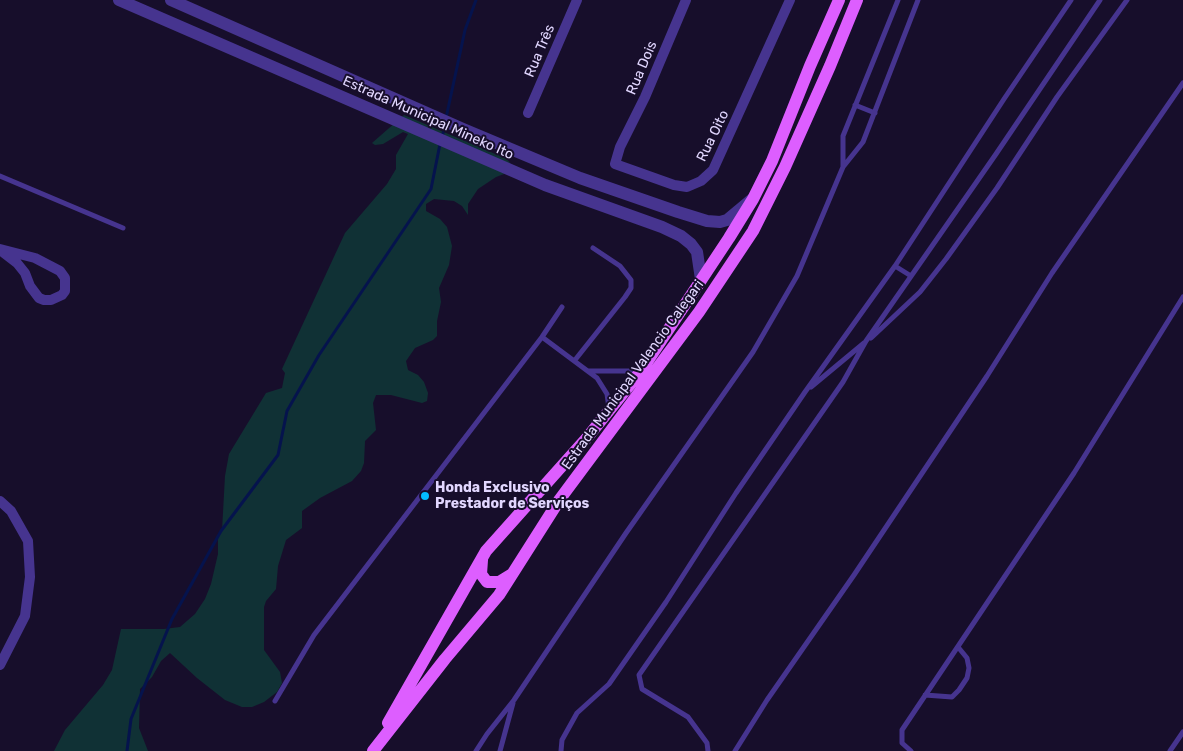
<!DOCTYPE html>
<meta charset="utf-8">
<style>
body{margin:0}
canvas{display:block;background:#170e2b}
</style>
<canvas width="1183" height="751"></canvas>
<script>
const g = document.querySelector('canvas').getContext('2d');
g.lineJoin = 'round';
function paint(path, color) { g.fillStyle = color; g.fill(path, 'evenodd'); }
const shape = rows => new Path2D(rows.map(r => 'M' + r).join(''));
function strokePath(path, color, width, dash) { g.strokeStyle = color; g.lineWidth = width; g.lineCap = dash ? 'butt' : 'round'; g.setLineDash(dash || []); g.stroke(path); }
function write(font, color, halo, rows, align = 'center') {
  g.font = font + ' Rubik,sans-serif'; g.lineWidth = 4; g.setLineDash([]); g.textBaseline = 'middle'; g.strokeStyle = halo; g.fillStyle = color; for (const [text, x, y, turn = 0] of rows) {
    g.save(); g.translate(x, y); g.rotate((+turn || 0) * Math.PI / 180); g.textAlign = isNaN(turn) ? turn : align; if (halo) g.strokeText(text, 0, 0); g.fillText(text, 0, 0); g.restore();
  }
}
const green = shape([
 [404,115,507,159,513,167,512,171,496,177,478,189,468,204,468,215,462,206,454,201,434,199,426,204,426,211,440,219,447,227,452,246,449,265,439,288,441,302,437,321,437,336,433,340,415,348,406,361,408,370,418,375,424,382,428,393,427,401,422,403,391,395,376,395,373,403,376,430,365,441,364,463,361,471,352,481,320,498,302,511,302,528,286,540,278,566,276,589,266,601,264,607,264,650,280,672,282,683,277,692,264,702,252,707,242,707,225,700,197,678,170,653,161,661,152,677,140,689,139,728,148,751,54,751,65,730,103,685,112,670,121,629,164,629,180,627,195,614,205,599,211,584,218,554,218,537,222,531,225,476,229,454,266,393,282,388,285,373,282,369,345,233,387,184,396,169,396,155,408,134,403,132,383,144,375,145,372,143]
]);
const stream = shape([
 [446,118,465,30,476,0],
 [442,138,445,124],
 [127,751,131,719,172,619,221,531,278,455,287,411,319,355,431,189,440,144]
]);
const service = shape([
 [855,105,875,113],
 [843,166,843,136,898,0],
 [0,176,123,228],
 [895,266,911,276],
 [542,337,597,378,607,394,609,408],
 [871,338,920,292,946,259,997,188,1057,97,1127,0],
 [575,360,625,297,631,288,631,280,620,266,593,248],
 [589,371,638,371],
 [811,387,864,343],
 [925,695,952,697,959,690,967,678,969,668,967,658,958,647],
 [275,701,314,635,542,337,562,307],
 [476,751,487,734,514,700,626,533,753,352,797,276,843,167,863,142,918,0],
 [500,751,513,703],
 [561,751,562,740,577,713,609,684,666,602,736,493,805,392,895,266,1004,99,1071,0],
 [708,751,707,743,688,717,642,689,639,675,843,382,866,341,996,154,1100,0],
 [735,751,767,700,854,575,987,376,1052,273,1183,83],
 [911,751,902,743,902,730,1074,473,1183,297],
 [1170,751,1183,732]
]);
const minor = shape([
 [686,0,645,97,620,147,615,164,674,185,687,187,701,181,713,170,790,0],
 [528,113,577,0],
 [0,249,35,258,60,271,65,278,65,291,62,295,51,300,44,300,39,298,30,286,25,273,17,263,0,250],
 [0,501,11,511,28,541,30,577,25,616,0,665]
]);
const tertiary = shape([
 [119,0,545,185,662,227,681,236,691,244,697,252,701,279],
 [171,0,463,129,580,178,678,212,707,221,720,222,727,220,751,200]
]);
const primary = shape([
 [482,560,481,574,487,582,499,582,512,574],
 [388,723,486,551,586,439,641,371,729,238,753,199,772,161,810,66,839,0],
 [373,751,445,659,499,595,560,499,699,312,753,231,785,167,830,66,857,0]
]);
const markers = [
 [425,496,5,"#03bdff"]
];
const streetNames = [
 ["Rua Três",540,51,-67],
 ["Rua Dois",642,68,-67],
 ["Estrada Municipal Mineko Ito",428,118,24],
 ["Rua Oito",713,136,-64],
 ["Estrada Municipal Valencio Calegari",633,375,-54]
];
const poiNames = [
 ["Honda Exclusivo",435,488],
 ["Prestador de Serviços",435,504]
];
paint(green, '#103135');
strokePath(stream, '#05134d', 3);
strokePath(service, '#46348f', 5);
strokePath(minor, '#46348f', 10);
strokePath(tertiary, '#46348f', 12);
strokePath(primary, '#dd5eff', 12);
for (const [x, y, r, color] of markers) { const dot = new Path2D(); dot.arc(x, y, r, 0, 2 * Math.PI); g.fillStyle = color; g.fill(dot); strokePath(dot, '#170e2b', 2); }
write('14px', '#e2d7ff', '#170e2b', streetNames);
write('bold 14px', '#e2d7ff', '#170e2b', poiNames, 'left');
</script>
